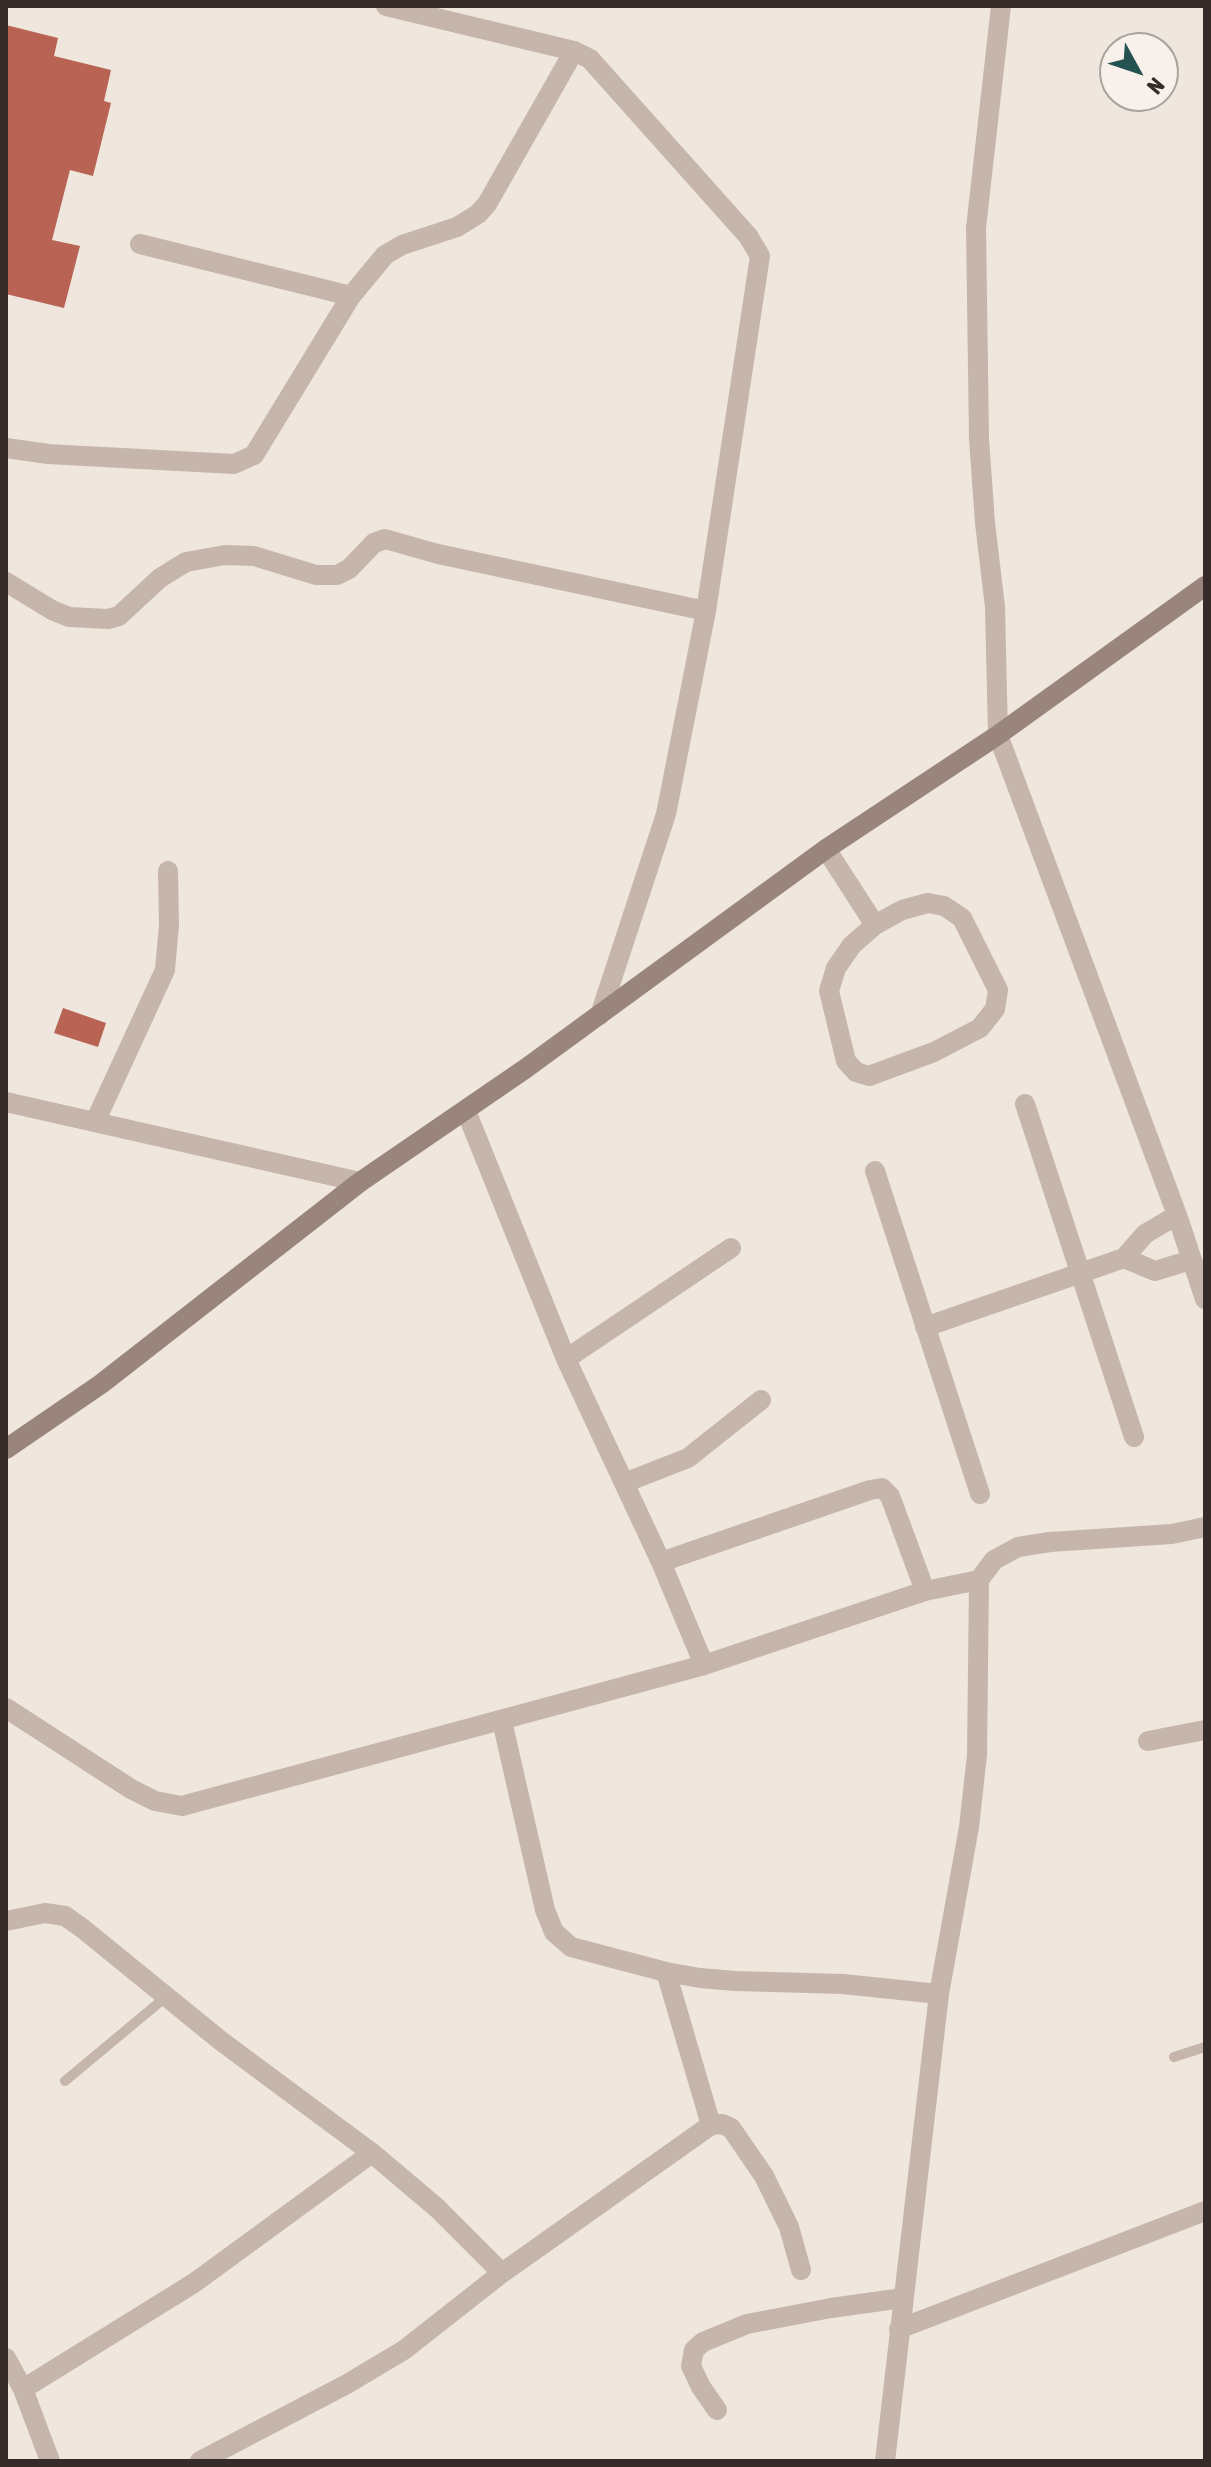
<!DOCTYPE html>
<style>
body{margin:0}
#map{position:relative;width:1211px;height:2467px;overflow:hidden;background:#efe6de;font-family:"Asap Condensed",sans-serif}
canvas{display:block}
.frame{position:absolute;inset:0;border:8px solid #352c29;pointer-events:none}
.north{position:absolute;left:1099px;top:32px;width:80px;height:80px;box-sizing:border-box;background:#f8f0ea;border:2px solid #aaa29d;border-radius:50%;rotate:130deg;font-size:22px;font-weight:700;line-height:32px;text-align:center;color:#352c29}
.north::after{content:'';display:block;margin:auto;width:28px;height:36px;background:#235251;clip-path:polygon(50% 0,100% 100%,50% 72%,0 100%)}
</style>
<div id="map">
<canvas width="1211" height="2467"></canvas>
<div class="frame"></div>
<div class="north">N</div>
</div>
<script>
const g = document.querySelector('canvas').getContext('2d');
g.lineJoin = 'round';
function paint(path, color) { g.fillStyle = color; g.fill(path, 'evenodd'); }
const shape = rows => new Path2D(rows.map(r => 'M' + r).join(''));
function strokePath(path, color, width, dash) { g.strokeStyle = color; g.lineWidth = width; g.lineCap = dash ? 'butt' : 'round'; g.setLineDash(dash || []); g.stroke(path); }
const building = shape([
 [6,25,58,38,54,56,111,70,104,101,111,103,93,176,70,170,52,240,80,246,64,308,6,294],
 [63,1008,106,1023,98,1047,54,1033]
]);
const lane = shape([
 [1174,2057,1205,2047],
 [65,2081,167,1996]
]);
const street = shape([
 [386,6,574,51,590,59,748,236,760,256,706,611,666,814,600,1015],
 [1001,6,976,228,979,439,985,523,995,607,998,735,1177,1215,1205,1299],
 [140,244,351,296],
 [6,448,48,454,234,464,254,455,351,296,385,255,402,245,457,227,478,214,487,204,574,51],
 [6,582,52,610,69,617,108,619,119,616,160,578,186,562,225,555,254,556,316,575,337,575,349,569,374,543,385,539,438,554,706,611],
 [826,849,875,925],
 [928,903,944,906,962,918,998,990,995,1009,980,1028,934,1052,869,1076,856,1072,846,1061,829,991,836,968,852,945,875,925,902,910,928,903],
 [6,1102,360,1182],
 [1025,1104,1134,1437],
 [466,1111,566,1359,661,1562,704,1665],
 [95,1122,165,970,169,925,168,871],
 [875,1171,980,1494],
 [1124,1258,1155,1271,1191,1260],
 [925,1327,1124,1258,1145,1234,1177,1215],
 [566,1359,731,1248],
 [624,1483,688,1458,761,1400],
 [661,1562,870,1490,882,1488,890,1496,925,1591],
 [6,1708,131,1789,155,1801,182,1806,704,1665,925,1591,979,1580],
 [502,1721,545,1910,554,1932,571,1947,666,1972,700,1978,735,1981,843,1984,939,1994],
 [1148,1741,1205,1730],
 [6,1921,45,1913,65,1916,82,1928,221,2041,372,2153,437,2208,502,2273],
 [666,1972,711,2125],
 [899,2329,1205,2211],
 [6,2358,23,2389,50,2461],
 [23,2389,194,2283,372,2153],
 [717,2410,701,2387,691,2366,694,2350,703,2342,747,2324,831,2308,903,2298],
 [200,2461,347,2384,404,2350,502,2273,711,2125,722,2124,731,2128,764,2176,789,2227,801,2270],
 [885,2461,939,1994,969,1827,977,1755,979,1580,994,1560,1018,1547,1050,1542,1172,1534,1205,1527]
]);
const secondary = shape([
 [6,1449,101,1384,360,1182,525,1069,826,849,998,735,1205,586]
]);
paint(building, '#b86353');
strokePath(lane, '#c6b5ab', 10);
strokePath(street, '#c6b5ab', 20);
strokePath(secondary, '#9a857d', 20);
</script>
